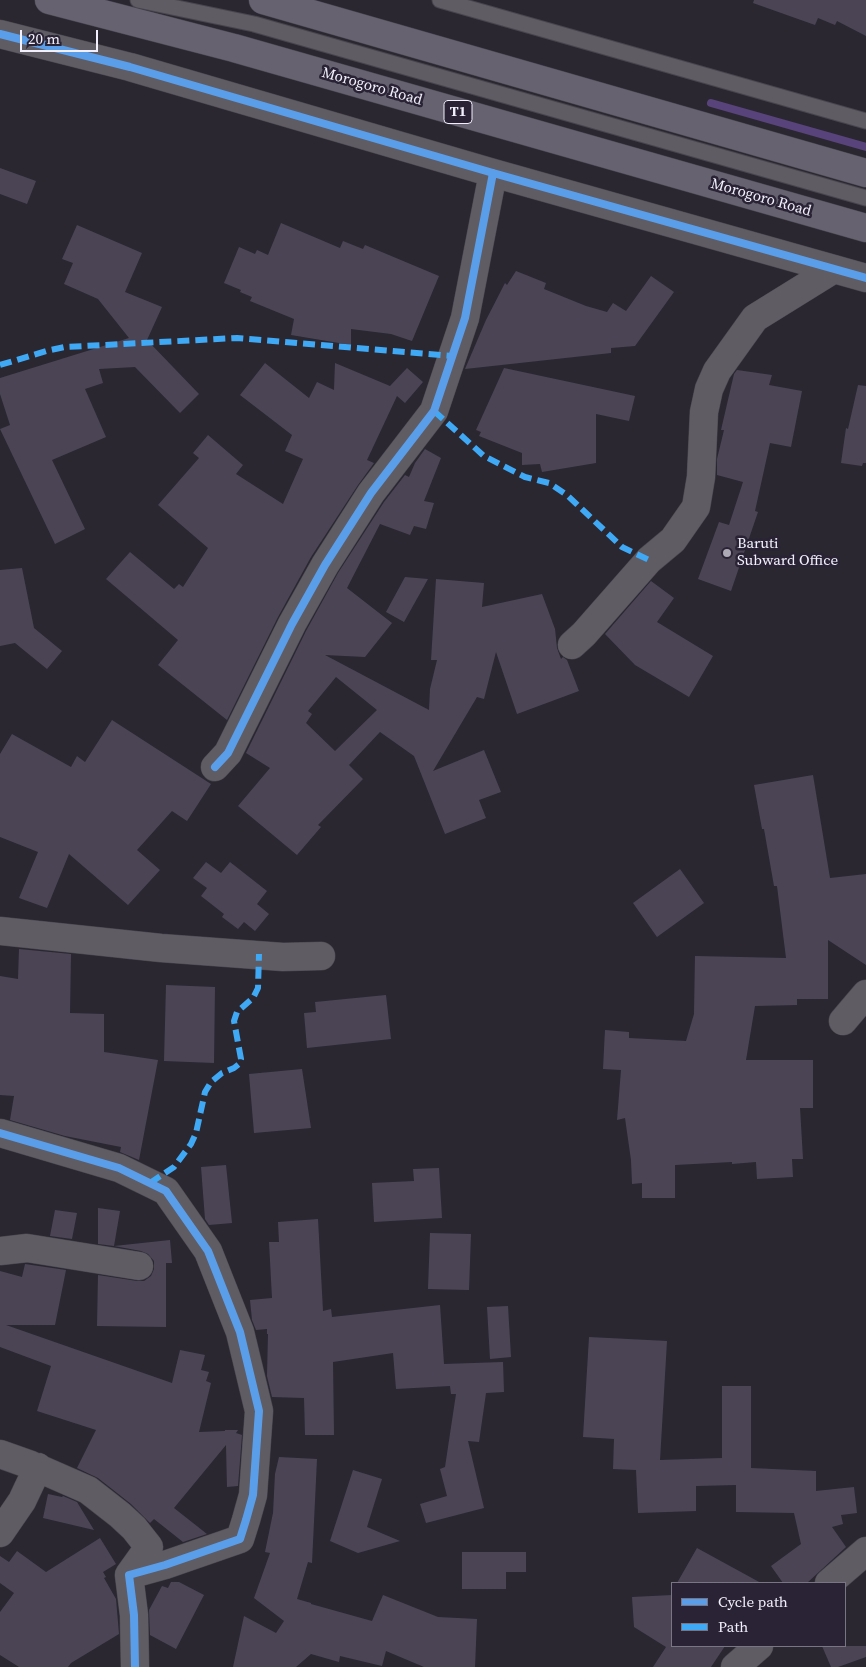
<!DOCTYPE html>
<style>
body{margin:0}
#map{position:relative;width:866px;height:1667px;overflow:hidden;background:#2a2731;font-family:"Source Serif 4",serif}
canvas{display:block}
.legend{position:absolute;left:671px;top:1582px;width:175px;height:65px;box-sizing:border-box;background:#292335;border:1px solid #7a7585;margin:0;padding:6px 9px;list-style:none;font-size:15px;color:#f3effc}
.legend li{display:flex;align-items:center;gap:10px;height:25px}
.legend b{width:25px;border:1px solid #7a7585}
.scale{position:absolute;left:20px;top:30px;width:78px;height:22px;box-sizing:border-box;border:2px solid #f3effc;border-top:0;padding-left:6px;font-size:15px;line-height:18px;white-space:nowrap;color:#f3effc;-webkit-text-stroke:4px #292335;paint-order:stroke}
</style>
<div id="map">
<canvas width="866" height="1667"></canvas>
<ul class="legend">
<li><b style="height:6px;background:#5a9eea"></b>Cycle path</li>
<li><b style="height:6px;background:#3fa9f5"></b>Path</li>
</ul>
<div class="scale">20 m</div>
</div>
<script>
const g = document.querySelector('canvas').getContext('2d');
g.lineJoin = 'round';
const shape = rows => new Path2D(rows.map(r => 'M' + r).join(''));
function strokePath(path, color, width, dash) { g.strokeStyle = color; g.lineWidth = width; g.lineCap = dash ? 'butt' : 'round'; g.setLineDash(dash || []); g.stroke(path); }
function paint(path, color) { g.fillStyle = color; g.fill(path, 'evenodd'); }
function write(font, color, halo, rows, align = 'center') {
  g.font = font + ' "Source Serif 4",serif'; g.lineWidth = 5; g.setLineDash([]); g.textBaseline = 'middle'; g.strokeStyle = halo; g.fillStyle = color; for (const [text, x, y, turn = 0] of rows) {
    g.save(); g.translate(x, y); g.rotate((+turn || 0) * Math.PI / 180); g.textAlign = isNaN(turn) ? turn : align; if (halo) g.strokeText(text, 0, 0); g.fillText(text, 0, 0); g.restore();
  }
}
const stream = shape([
 [711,103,866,147]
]);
const building = shape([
 [754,0,866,0,866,36,837,21,835,25,818,18,815,25,753,3],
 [0,168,36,181,27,204,0,194],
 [281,223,340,248,343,241,363,249,365,245,439,276,412,341,391,334,351,329,351,345,291,335,294,319,250,301,252,297,240,292,241,290,224,283,239,247,255,254,257,250,268,255],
 [77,225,142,253,125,292,162,307,147,340,199,394,180,413,135,367,99,369,103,383,85,389,106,437,52,460,85,529,55,544,0,429,10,425,0,394,0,378,129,338,98,299,64,284,73,263,62,259],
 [516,271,546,283,544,289,586,306,607,312,613,303,626,311,651,276,674,292,635,346,611,348,611,353,465,369,486,320,505,283,507,285],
 [265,363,309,398,317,382,334,390,335,363,390,386,407,368,423,382,405,403,397,396,367,460,374,463,358,485,311,557,278,617,227,720,158,665,178,640,106,579,130,552,174,589,179,584,183,587,208,548,158,505,199,458,193,453,208,435,243,465,236,474,283,504,303,459,285,451,292,435,240,395],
 [504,368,635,396,629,421,596,414,596,463,542,472,540,464,522,465,522,453,479,436,481,432,476,430],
 [737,370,772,375,769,385,802,391,791,447,770,443,755,511,758,512,731,591,698,579,719,522,729,525,743,482,717,475,717,459,724,430,721,430,734,374],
 [858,385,866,386,866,463,863,463,862,466,841,463,846,428,848,429],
 [425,449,441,458,424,501,434,503,426,529,414,526,410,535,380,524,347,588,392,623,365,657,325,655,429,710,430,689,437,660,431,660,436,579,484,583,482,607,542,594,555,629,557,648,561,659,563,657,567,660,579,691,517,714,496,652,484,699,477,697,433,771,484,750,501,792,479,800,486,818,445,834,414,756,380,732,349,765,363,779,318,825,321,827,297,855,238,806,270,768,246,753,306,631,338,573,384,502,405,475,409,477,415,463],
 [336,677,377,710,335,751,306,723,312,714,308,711],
 [22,568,34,628,62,651,47,669,15,643,0,646,0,570],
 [405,577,428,579,404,622,386,612],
 [651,581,674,598,657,622,713,656,689,697,635,665,605,634],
 [112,720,211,784,187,821,172,811,137,850,160,870,128,905,69,854,47,908,19,898,38,852,0,837,0,754,12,734,71,767,77,756,85,762],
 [813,775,830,878,866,874,866,965,828,940,828,999,797,999,797,1005,755,1006,746,1060,813,1060,813,1108,800,1108,803,1159,792,1159,793,1177,757,1179,756,1162,732,1164,732,1162,675,1165,675,1198,642,1198,642,1183,632,1184,631,1160,625,1118,617,1120,621,1070,603,1069,605,1030,629,1032,629,1038,686,1041,694,1014,695,956,786,958,777,886,774,886,764,829,762,829,754,785],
 [206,862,221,873,230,862,267,891,257,904,269,914,255,931,244,922,238,929,222,917,224,914,201,896,207,888,193,878],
 [680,869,704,903,657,937,633,903],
 [19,949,71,954,70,1013,104,1014,104,1052,158,1060,139,1160,120,1152,121,1147,65,1136,10,1120,14,1096,0,1095,0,976,18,979],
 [166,985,215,987,214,1063,164,1061],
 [386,995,391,1039,307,1048,304,1013,316,1012,315,1002],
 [302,1069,311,1128,254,1133,249,1074],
 [226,1165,232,1223,209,1225,205,1219,201,1167],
 [439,1168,442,1218,374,1222,372,1183,414,1181,413,1169],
 [98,1208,120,1211,114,1246,98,1244],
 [55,1210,77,1213,72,1239,50,1236],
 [318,1219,323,1311,331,1309,332,1317,440,1305,444,1364,503,1362,504,1392,486,1393,479,1442,468,1441,484,1508,426,1523,420,1504,447,1496,440,1469,445,1467,456,1394,451,1394,450,1386,396,1389,393,1353,333,1362,334,1435,305,1435,304,1398,272,1397,267,1376,268,1334,267,1334,267,1329,256,1330,252,1320,250,1300,272,1298,269,1242,279,1242,278,1222],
 [430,1233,471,1234,469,1290,428,1289],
 [170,1240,172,1263,166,1263,166,1327,97,1326,98,1275,137,1281,144,1281,151,1276,154,1269,154,1261,148,1254,141,1251,114,1246],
 [25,1264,66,1270,55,1325,6,1325,172,1383,180,1350,205,1355,201,1370,209,1372,206,1381,211,1383,199,1432,225,1431,225,1430,238,1430,236,1433,242,1435,238,1486,227,1487,226,1445,174,1508,207,1534,183,1542,154,1519,150,1523,131,1504,98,1478,77,1468,96,1430,37,1411,51,1366,0,1347,0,1271,22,1277],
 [508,1306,511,1357,490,1359,487,1307],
 [589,1337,667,1341,660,1460,722,1458,722,1386,751,1386,751,1468,816,1471,816,1491,854,1487,857,1513,841,1515,843,1524,832,1527,846,1547,807,1583,783,1583,771,1566,801,1544,794,1513,736,1512,736,1485,696,1486,696,1511,638,1513,636,1470,613,1469,614,1439,583,1437],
 [279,1457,317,1459,312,1563,308,1562,297,1599,311,1603,311,1604,372,1621,383,1595,438,1617,477,1619,475,1667,424,1667,386,1651,382,1666,340,1656,339,1662,311,1654,296,1667,233,1667,244,1616,276,1633,284,1621,254,1598,270,1553,265,1552,273,1513,275,1474],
 [353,1470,382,1479,367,1527,400,1541,358,1553,330,1541],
 [48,1494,62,1497,63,1496,77,1502,94,1530,43,1518],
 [100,1538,116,1564,103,1572,106,1577,104,1578,116,1599,119,1634,71,1663,68,1667,19,1667,0,1655,0,1612,14,1593,0,1583,0,1556,9,1562,17,1551,46,1572],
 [697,1548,761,1583,677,1583],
 [462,1552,526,1552,526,1572,506,1572,506,1589,462,1589],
 [171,1582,179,1582,204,1595,176,1649,150,1635,149,1610,162,1586,168,1588],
 [672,1595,672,1646,725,1646,711,1667,653,1667,666,1647,634,1627,632,1597],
 [822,1646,866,1646,866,1657,838,1667,831,1667]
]);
const service = shape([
 [138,0,254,24,866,198],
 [440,0,866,121]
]);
const minor = shape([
 [0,34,130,67,493,173,866,278],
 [572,645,584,634,649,560,673,540,696,507,701,477,704,412,709,389,717,371,755,318,834,269],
 [215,767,228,753,292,624,325,565,371,493,434,411,465,318,493,173],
 [0,931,161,948,283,957,321,956],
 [843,1021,866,994],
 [0,1133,119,1168,166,1191,208,1251,240,1332,259,1411,253,1495,246,1520,240,1539,165,1565,129,1575,134,1615,135,1667],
 [0,1251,27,1248,139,1266],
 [0,1454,31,1465,88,1490,120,1515,134,1528,149,1547,129,1575],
 [0,1533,22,1501,38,1467],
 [829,1583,866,1551],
 [735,1667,759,1646]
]);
const trunk = shape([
 [49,0,234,48,866,228],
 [263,0,866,173]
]);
const quiet = shape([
 [0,365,46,351,65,347,237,338,452,356],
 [434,411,484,456,525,477,549,483,567,495,622,547,649,560],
 [150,1183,174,1167,191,1144,196,1133,205,1092,211,1082,222,1073,234,1068,239,1064,241,1059,234,1021,237,1012,253,998,258,988,259,954]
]);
const cycleway = shape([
 [0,34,130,67,493,173,866,278],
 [215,767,228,753,292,624,325,565,371,493,434,411,465,318,493,173],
 [0,1133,119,1168,166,1191,208,1251,240,1332,259,1411,253,1495,246,1520,240,1539,165,1565,129,1575,134,1615,135,1667]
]);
const markers = [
 [727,553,5,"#ada9b5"]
];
const shields = [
 [458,112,28]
];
const shieldNames = [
 ["T1",458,112]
];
const streetNames = [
 ["Morogoro Road",372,87,16],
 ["Morogoro Road",761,198,16]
];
const poiNames = [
 ["Baruti",737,544],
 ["Subward Office",737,561]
];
strokePath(stream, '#58437a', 8);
paint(building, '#4b4454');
strokePath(service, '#48454e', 17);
strokePath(minor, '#48454e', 29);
strokePath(trunk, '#48454e', 29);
strokePath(service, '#5f5c64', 15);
strokePath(minor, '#5f5c64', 28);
strokePath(trunk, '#666270', 28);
strokePath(quiet, '#3fa9f5', 6, [12, 6]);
strokePath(cycleway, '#5a9eea', 8);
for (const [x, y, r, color] of markers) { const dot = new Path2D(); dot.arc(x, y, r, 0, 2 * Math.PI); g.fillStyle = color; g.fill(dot); strokePath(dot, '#292335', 2); }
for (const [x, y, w] of shields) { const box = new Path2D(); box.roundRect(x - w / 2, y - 11.5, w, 23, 4); g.fillStyle = '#292335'; g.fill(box); strokePath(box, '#f3effc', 1); }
write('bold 14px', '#f3effc', null, shieldNames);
write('15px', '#f3effc', '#292335', streetNames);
write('15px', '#f3effc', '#292335', poiNames, 'left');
</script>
